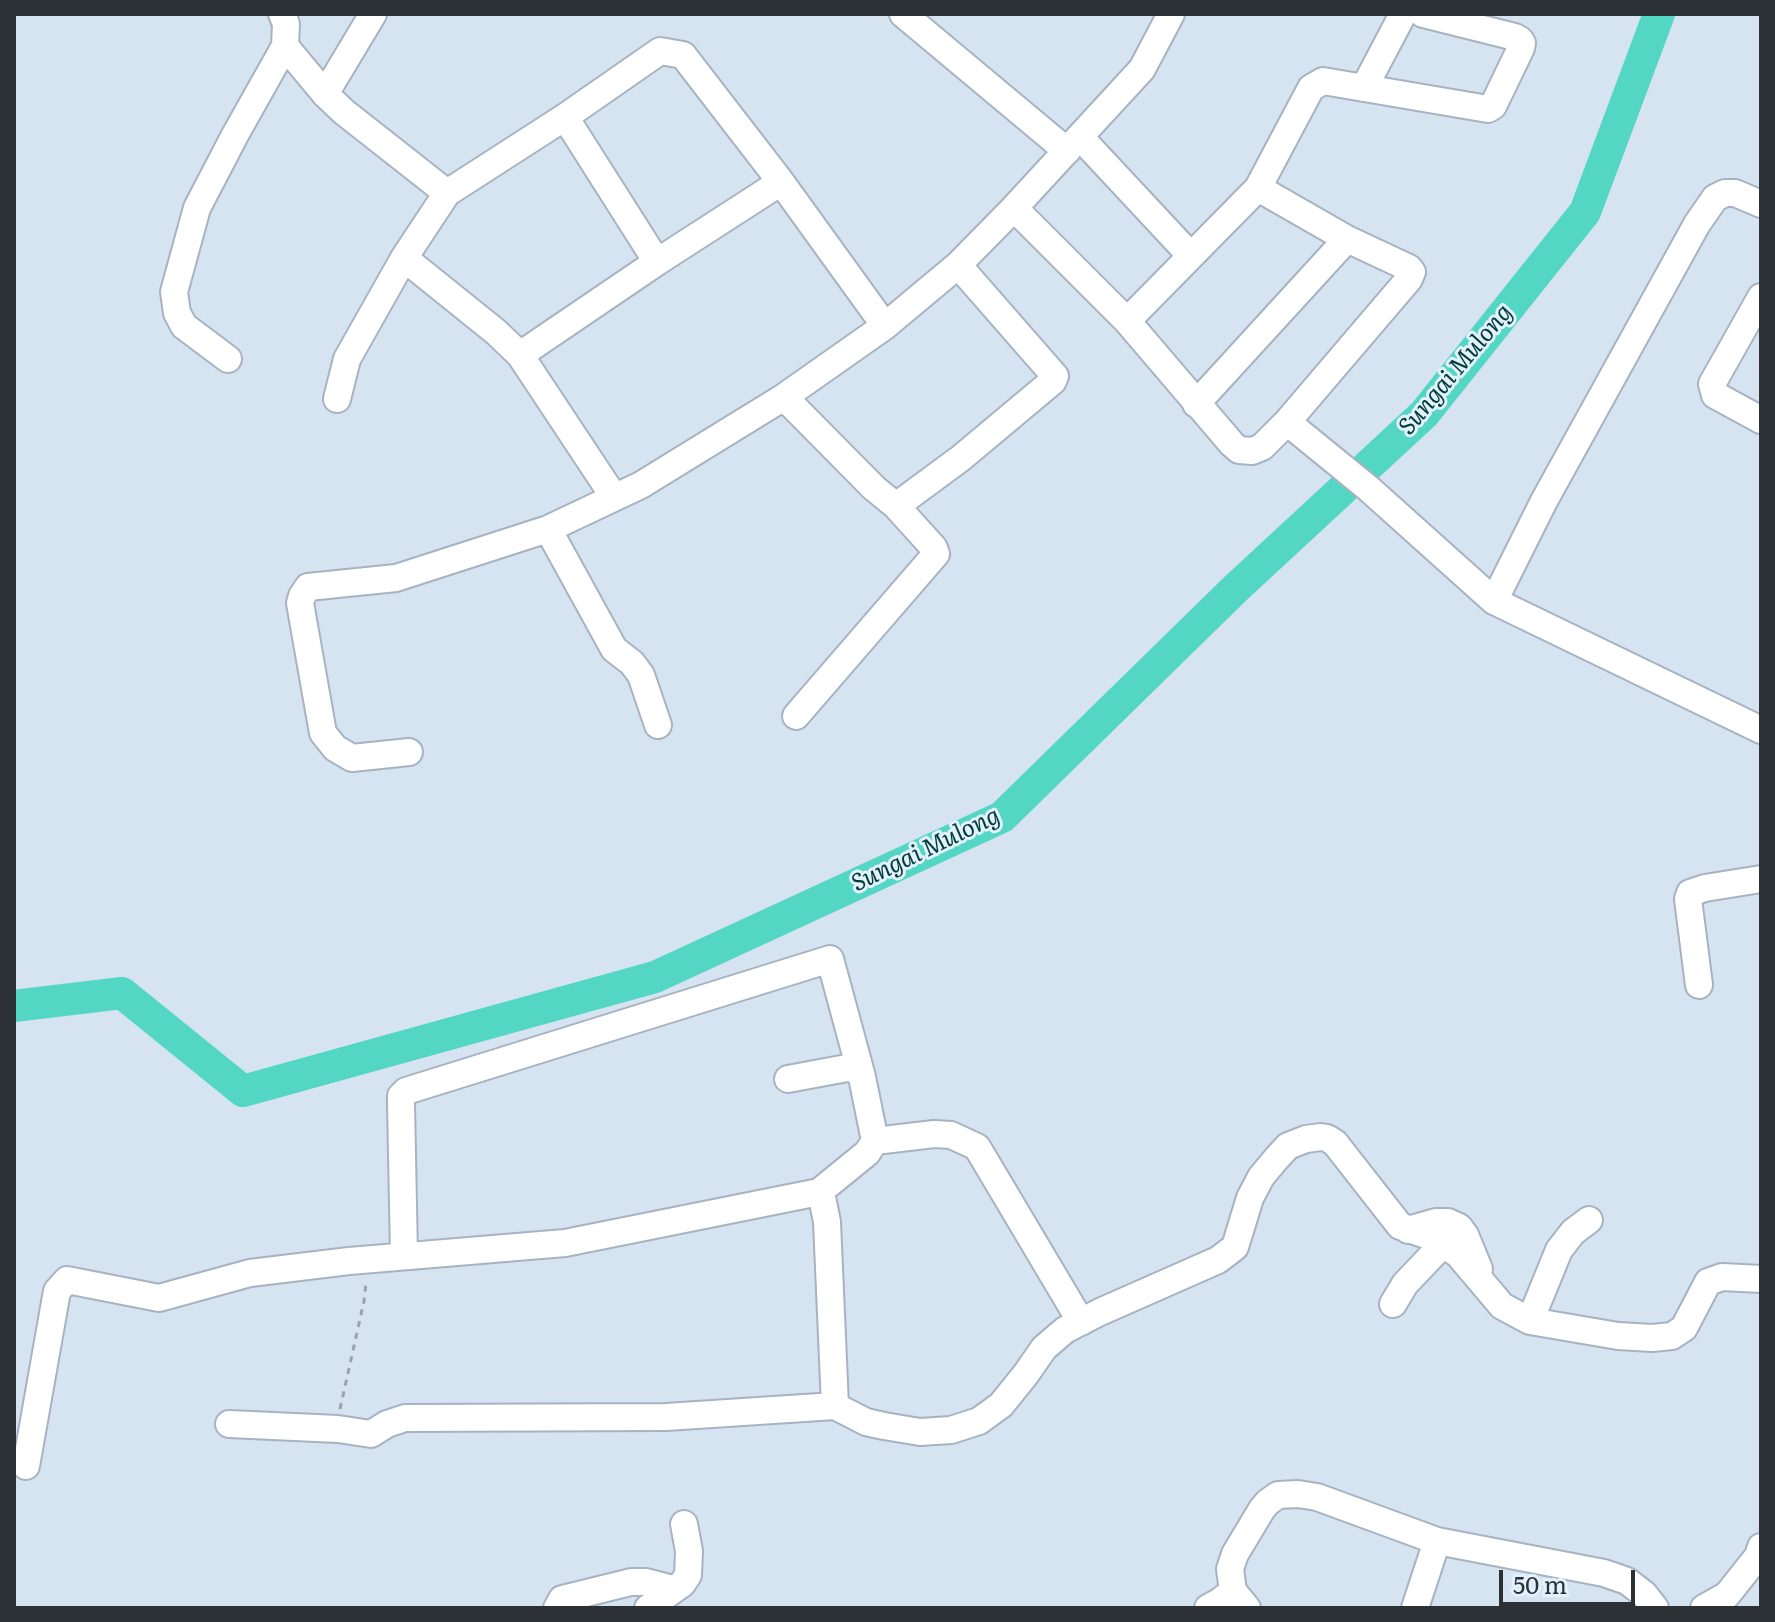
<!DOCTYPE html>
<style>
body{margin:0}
#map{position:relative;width:1775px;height:1622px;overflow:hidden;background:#d6e3f0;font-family:Literata,serif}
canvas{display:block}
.frame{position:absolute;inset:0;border:16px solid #2c3136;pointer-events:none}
.scale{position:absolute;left:1499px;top:1570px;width:136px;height:36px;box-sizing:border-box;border:4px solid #2c3136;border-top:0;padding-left:10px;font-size:24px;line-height:28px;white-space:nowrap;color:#2c3136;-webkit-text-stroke:6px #e3f0fd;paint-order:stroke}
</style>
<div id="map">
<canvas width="1775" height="1622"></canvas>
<div class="frame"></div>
<div class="scale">50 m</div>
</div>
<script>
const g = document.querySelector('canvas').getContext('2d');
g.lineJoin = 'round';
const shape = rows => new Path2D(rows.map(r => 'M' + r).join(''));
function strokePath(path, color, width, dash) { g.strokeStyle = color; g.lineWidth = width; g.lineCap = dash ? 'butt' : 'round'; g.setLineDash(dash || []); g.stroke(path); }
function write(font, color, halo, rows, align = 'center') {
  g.font = font + ' Literata,serif'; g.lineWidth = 6; g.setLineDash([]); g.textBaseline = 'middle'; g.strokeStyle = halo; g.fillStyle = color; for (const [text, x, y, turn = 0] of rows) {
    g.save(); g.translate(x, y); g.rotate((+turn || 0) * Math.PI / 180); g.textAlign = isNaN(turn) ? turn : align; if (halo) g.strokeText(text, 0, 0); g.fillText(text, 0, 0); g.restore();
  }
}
const river = shape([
 [14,1006,122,993,243,1091,655,977,1002,817,1235,589,1424,414,1585,212,1659,14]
]);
const path = shape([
 [340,1409,364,1301,366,1283]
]);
const minor = shape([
 [903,14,1067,151],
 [285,46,325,94,344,112,447,193,404,258,347,359,337,399],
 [1364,88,1403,14],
 [325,94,373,14],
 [565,117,657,262],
 [1080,137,1191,256],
 [1258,188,1347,239,1409,268,1412,272,1409,279,1287,422,1262,447,1252,451,1239,450,1232,444,1127,321,1258,188,1311,88,1323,81,1488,109,1493,106,1521,48,1522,43,1520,40,1515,37,1423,14],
 [447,193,565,117,660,51,683,55,781,182,885,326],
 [1014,208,1127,321],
 [404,258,496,332,520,355,614,497],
 [1761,297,1712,384,1715,395,1761,420],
 [520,355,657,262,781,182],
 [228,359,184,326,177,313,174,292,197,208,235,135,285,46,286,24,282,14],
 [784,397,874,488,896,506,934,548,936,554,796,716],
 [1196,404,1347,239],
 [1287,422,1368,488,1494,601,1761,730],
 [896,506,961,458,1053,381,1055,376,958,265],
 [548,529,614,649,632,663,641,675,658,725],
 [1494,601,1544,501,1697,224,1715,198,1725,193,1735,193,1761,204],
 [409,752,352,758,335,748,323,733,300,603,302,596,308,587,396,578,548,529,641,485,784,397,885,326,958,265,1014,208,1142,69,1171,14],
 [1699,985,1688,899,1690,893,1705,888,1761,879],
 [788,1079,847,1068,856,1069,862,1077,875,1141,867,1153,819,1192],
 [875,1141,934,1134,951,1135,977,1147,1081,1322],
 [1408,1230,1436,1222,1448,1222,1459,1227,1465,1235,1479,1269],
 [404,1256,401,1103,401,1096,406,1091,830,959,862,1077],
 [1393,1304,1405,1284,1444,1243],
 [1530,1321,1559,1250,1573,1232,1589,1220],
 [229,1424,338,1429,371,1434,387,1424,405,1418,666,1417,835,1406,866,1422,884,1426,920,1432,951,1430,979,1421,1001,1405,1026,1374,1044,1348,1065,1330,1100,1312,1218,1260,1235,1247,1250,1198,1261,1177,1276,1159,1288,1146,1306,1139,1321,1137,1327,1138,1335,1143,1400,1226,1432,1237,1458,1254,1502,1306,1530,1321,1618,1336,1652,1338,1672,1336,1684,1328,1708,1282,1722,1277,1761,1279],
 [26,1466,57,1291,67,1280,159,1298,250,1273,349,1261,565,1243,819,1192,822,1197,827,1222,835,1406],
 [557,1608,562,1599,631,1582,646,1582,673,1589],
 [648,1608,682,1584,688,1575,689,1551,684,1524],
 [1208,1608,1219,1602,1233,1591],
 [1247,1608,1233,1591,1230,1569,1235,1554,1262,1509,1268,1502,1278,1495,1298,1494,1317,1497,1437,1541],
 [1415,1608,1437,1541,1604,1573,1627,1581,1644,1594,1655,1608],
 [1704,1608,1727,1595,1758,1556,1761,1547]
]);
const waterNames = [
 ["Sungai Mulong",1456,370,-50],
 ["Sungai Mulong",926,850,-26]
];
strokePath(river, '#53d7c4', 32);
strokePath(minor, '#a7b3c0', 30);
strokePath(path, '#99a3ad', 3, [6, 6]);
strokePath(minor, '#fff', 26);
write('italic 24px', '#003d35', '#e3f0fd', waterNames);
</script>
